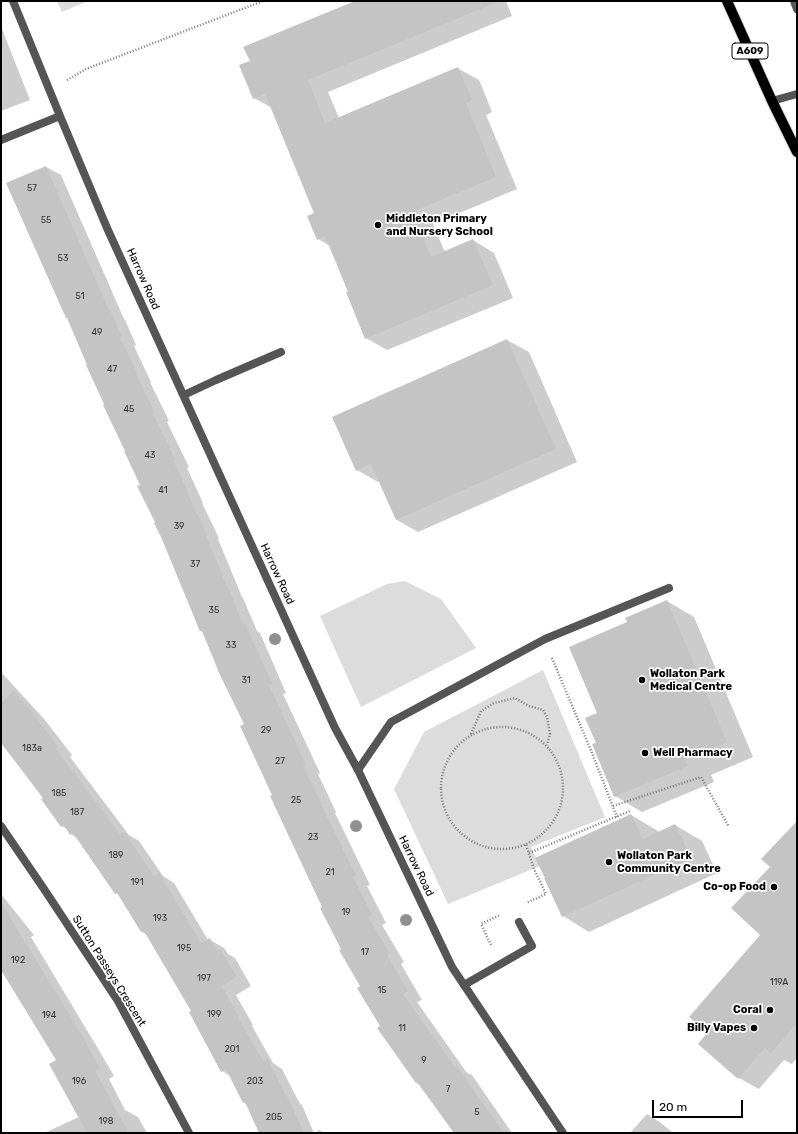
<!DOCTYPE html>
<style>
body{margin:0}
#map{position:relative;width:798px;height:1134px;overflow:hidden;background:#fff;font-family:Rubik,sans-serif}
canvas{display:block}
.frame{position:absolute;inset:0;border:2px solid #000;pointer-events:none}
.scale{position:absolute;left:652px;top:1100px;width:91px;height:18px;box-sizing:border-box;border:2px solid #000;border-top:0;padding-left:5px;font-size:12px;line-height:14px;white-space:nowrap;color:#000;-webkit-text-stroke:3px #fff;paint-order:stroke}
</style>
<div id="map">
<canvas width="798" height="1134"></canvas>
<div class="frame"></div>
<div class="scale">20 m</div>
</div>
<script>
const g = document.querySelector('canvas').getContext('2d');
g.lineJoin = 'round';
function paint(path, color) { g.fillStyle = color; g.fill(path, 'evenodd'); }
const shape = rows => new Path2D(rows.map(r => 'M' + r).join(''));
function strokePath(path, color, width, dash) { g.strokeStyle = color; g.lineWidth = width; g.lineCap = dash ? 'butt' : 'round'; g.setLineDash(dash || []); g.stroke(path); }
function write(font, color, halo, rows, align = 'center') {
  g.font = font + ' Rubik,sans-serif'; g.lineWidth = 3.5; g.setLineDash([]); g.textBaseline = 'middle'; g.strokeStyle = halo; g.fillStyle = color; for (const [text, x, y, turn = 0] of rows) {
    g.save(); g.translate(x, y); g.rotate((+turn || 0) * Math.PI / 180); g.textAlign = isNaN(turn) ? turn : align; if (halo) g.strokeText(text, 0, 0); g.fillText(text, 0, 0); g.restore();
  }
}
const green = shape([
 [57,1,88,1,62,12],
 [405,581,441,599,476,648,361,707,320,616,387,584],
 [543,670,605,817,531,847,540,866,448,904,394,789,424,732]
]);
const shadow = shape([
 [358,1,506,1,512,16,328,92,339,118,457,68,479,80,492,112,486,115,517,189,433,224,445,252,473,240,494,253,513,298,387,350,366,338,349,292,330,246,318,239,316,214,272,108,254,98,251,62,245,48],
 [1,28,2,29,30,100,1,111],
 [46,167,61,175,124,319,125,320,136,345,134,346,151,382,150,382,169,421,167,422,189,467,187,468,203,503,202,503,219,538,218,539,242,597,243,598,257,631,260,633,286,693,283,694,320,773,318,774,336,812,335,813,370,885,367,886,386,923,382,925,404,962,401,964,422,1000,417,1002,467,1073,472,1075,512,1133,454,1133,421,1085,416,1083,378,1028,381,1026,362,986,342,950,274,796,245,725,204,632,200,631,127,451],
 [507,340,529,352,577,462,418,532,397,520,380,481,378,482,357,470],
 [667,601,694,617,753,757,711,775,714,782,642,812,615,796,597,743,598,714,628,623],
 [1,672,45,720,72,755,70,757,129,835,139,841,163,876,174,883,208,940,210,940,224,948,228,954,235,958,251,986,236,995,253,1025,252,1026,273,1063,282,1069,300,1104,302,1105,314,1133,319,1130,324,1133,260,1133,248,1105,243,1102,231,1076,222,1071,192,1011,148,935,142,932,119,895,116,893,78,839,71,834,68,830,62,826,42,799,44,798,1,741],
 [631,815,658,831,659,833,675,825,702,841,717,873,589,932,563,916],
 [797,828,797,1058,792,1064,784,1060,759,1089,739,1078,709,1033,761,935,771,867],
 [1,894,34,935,31,937,97,1047,114,1076,109,1079,125,1110,138,1117,147,1133,44,1133,79,1117,57,1061,1,968],
 [647,1114,661,1123,673,1133,630,1133]
]);
const building = shape([
 [355,1,498,2,308,80,325,123,458,67,472,100,466,103,496,177,412,212,431,257,473,239,493,285,365,339,346,292,348,292,325,236,317,240,307,216,314,213,265,94,253,99,239,65,250,61,243,47],
 [46,166,109,310,110,310,122,337,120,337,137,373,136,374,155,413,153,414,175,459,173,460,189,494,188,495,205,530,204,530,228,589,229,588,243,624,245,623,272,684,269,685,306,765,303,766,322,804,321,804,356,876,353,877,372,915,368,917,390,953,387,955,408,991,403,994,455,1067,457,1066,504,1133,454,1133,417,1082,416,1083,377,1028,380,1026,357,988,360,986,339,950,341,949,320,908,322,907,270,796,272,795,240,726,244,724,220,675,202,631,200,631,161,537,154,523,155,522,137,486,140,485,124,451,125,451,103,405,104,404,86,365,87,365,67,318,66,318,6,183],
 [507,339,556,449,396,520,371,464,356,471,332,417],
 [667,600,727,742,685,759,688,766,614,797,592,744,596,743,585,718,597,713,569,647,627,622,625,618],
 [14,691,31,710,58,747,56,749,120,834,124,832,154,876,159,873,201,943,210,938,217,951,220,949,237,977,222,986,239,1017,238,1017,263,1061,268,1059,286,1096,287,1096,304,1133,259,1133,245,1102,243,1103,226,1069,221,1072,189,1012,191,1011,144,931,141,932,117,893,115,894,73,833,70,835,64,825,61,827,41,799,43,798,1,743,1,703],
 [631,814,643,839,675,824,691,858,562,917,544,878,545,878,535,858],
 [797,821,797,1023,771,1053,765,1048,738,1079,698,1044,707,1033,689,1017,760,935,731,908,770,867,761,859],
 [1,902,83,1037,100,1068,95,1071,129,1133,87,1133,49,1064,56,1060,1,970]
]);
const path = shape([
 [67,80,86,69,263,1],
 [552,658,592,753,617,817],
 '441 788a61 61 0 1 1 122 0a61 61 0 1 1-122 0Z',
 [471,734,481,711,494,703,515,698,529,706,543,710,547,717,550,734,547,745],
 [613,806,701,777,729,827],
 [526,845,534,869,546,894,526,903],
 [529,853,630,811],
 [491,945,481,924,500,915]
]);
const lane = shape([
 [184,395,216,380,281,352],
 [358,770,391,722,545,639,669,588],
 [464,985,532,946,519,922]
]);
const street = shape([
 [13,1,60,116,107,228,335,728,358,770,452,967,563,1133],
 [794,1,797,9],
 [772,101,797,94],
 [1,140,60,116],
 [1,826,44,889,118,1001,189,1133]
]);
const primary = shape([
 [727,1,772,101,797,152]
]);
const trees = [
 [275,639],
 [356,826],
 [406,920]
];
const markers = [
 [378,225,4,"#000"],
 [642,680,4,"#000"],
 [645,753,4,"#000"],
 [609,862,4,"#000"],
 [774,887,4,"#000"],
 [770,1010,4,"#000"],
 [754,1028,4,"#000"]
];
const numberNames = [
 ["57",32,188],
 ["55",46,220],
 ["53",63,258],
 ["51",80,296],
 ["49",97,332],
 ["47",112,369],
 ["45",129,409],
 ["43",150,455],
 ["41",163,490],
 ["39",179,526],
 ["37",195,564],
 ["35",214,610],
 ["33",231,645],
 ["31",246,680],
 ["29",266,730],
 ["183a",32,748],
 ["27",280,761],
 ["185",59,793],
 ["25",296,800],
 ["187",77,812],
 ["23",313,837],
 ["189",116,855],
 ["21",330,872],
 ["191",137,882],
 ["19",346,912],
 ["193",160,918],
 ["195",184,948],
 ["17",365,952],
 ["192",18,960],
 ["197",204,978],
 ["119A",779,982],
 ["15",382,990],
 ["199",214,1014],
 ["194",49,1015],
 ["11",402,1028],
 ["201",232,1049],
 ["9",424,1060],
 ["196",79,1081],
 ["203",255,1081],
 ["7",448,1089],
 ["5",477,1112],
 ["205",274,1117],
 ["198",106,1121]
];
const shields = [
 [750,51,36]
];
const shieldNames = [
 ["A609",750,51]
];
const poiNames = [
 ["Middleton Primary",386,219],
 ["and Nursery School",386,232],
 ["Wollaton Park",650,674],
 ["Medical Centre",650,687],
 ["Well Pharmacy",653,753],
 ["Wollaton Park",617,856],
 ["Community Centre",617,869],
 ["Co-op Food",766,887,"right"],
 ["Coral",762,1010,"right"],
 ["Billy Vapes",746,1028,"right"]
];
const streetNames = [
 ["Harrow Road",143,279,66],
 ["Harrow Road",277,574,65],
 ["Harrow Road",416,866,64],
 ["Sutton Passeys Crescent",109,971,58]
];
paint(green, '#dcdcdc');
paint(shadow, '#0003');
paint(building, '#c4c4c4');
strokePath(primary, '#dbdbdb', 12);
strokePath(path, '#777', 2.5, [1, 2]);
strokePath(lane, '#555', 8);
strokePath(street, '#555', 8);
strokePath(primary, '#000', 10);
g.fillStyle = '#8f8f8f';
for (const [x, y] of trees) { g.beginPath(); g.arc(x, y, 6, 0, 2 * Math.PI); g.fill(); }
for (const [x, y, r, color] of markers) { const dot = new Path2D(); dot.arc(x, y, r, 0, 2 * Math.PI); g.fillStyle = color; g.fill(dot); strokePath(dot, '#fff', 1.5); }
write('9px', '#313131', null, numberNames);
for (const [x, y, w] of shields) { const box = new Path2D(); box.roundRect(x - w / 2, y - 8, w, 16, 3); g.fillStyle = '#fff'; g.fill(box); strokePath(box, '#000', 1); }
write('bold 10px', '#000', null, shieldNames);
write('bold 11px', '#000', '#fff', poiNames, 'left');
write('11px', '#000', '#fff', streetNames);
</script>
